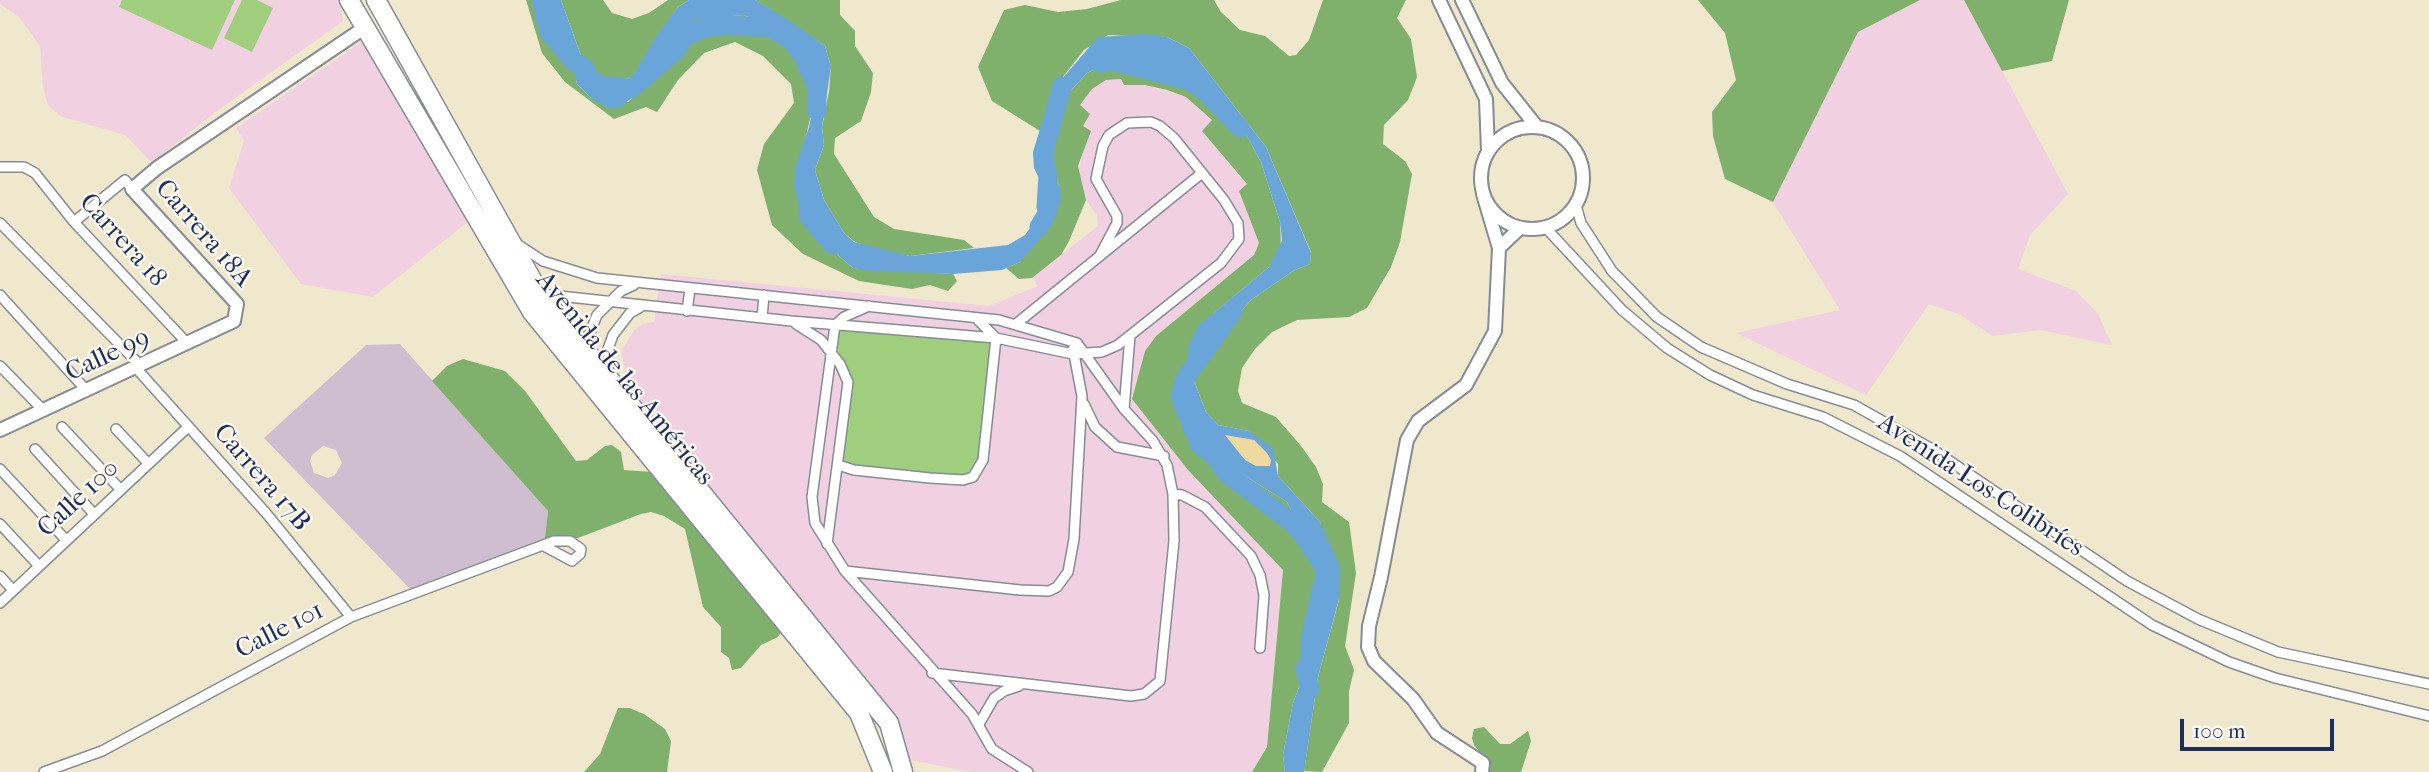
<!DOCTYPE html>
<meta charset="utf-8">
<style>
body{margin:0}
#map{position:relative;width:2429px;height:772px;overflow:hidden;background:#efe8cd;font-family:"IM FELL French Canon",serif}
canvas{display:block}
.scale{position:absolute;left:2180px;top:719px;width:154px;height:32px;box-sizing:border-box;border:4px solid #1b2f5e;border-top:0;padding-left:9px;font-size:21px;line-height:24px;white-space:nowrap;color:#1b2f5e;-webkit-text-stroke:5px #fbf7ec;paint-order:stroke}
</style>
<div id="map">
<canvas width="2429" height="772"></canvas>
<div class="scale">100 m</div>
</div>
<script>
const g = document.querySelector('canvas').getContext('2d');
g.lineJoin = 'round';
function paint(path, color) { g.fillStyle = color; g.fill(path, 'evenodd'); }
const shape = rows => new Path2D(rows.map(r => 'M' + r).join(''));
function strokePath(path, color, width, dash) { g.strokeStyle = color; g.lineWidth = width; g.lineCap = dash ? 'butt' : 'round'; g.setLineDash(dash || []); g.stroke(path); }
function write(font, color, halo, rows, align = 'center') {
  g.font = font + ' "IM FELL French Canon",serif'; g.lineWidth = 5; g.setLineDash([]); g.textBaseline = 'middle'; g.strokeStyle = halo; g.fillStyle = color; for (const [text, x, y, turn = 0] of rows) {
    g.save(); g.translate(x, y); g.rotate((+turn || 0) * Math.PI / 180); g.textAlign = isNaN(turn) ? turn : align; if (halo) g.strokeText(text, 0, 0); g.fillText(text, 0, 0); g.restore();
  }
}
const built = shape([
 [0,0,340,0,343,21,213,114,152,163,125,135,60,116,48,105,43,87,40,46,19,17,0,4],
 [1920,0,1964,0,2068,194,2030,235,2018,269,2076,291,2098,314,2112,345,2040,330,1993,336,1959,314,1929,304,1866,395,1736,333,1840,310,1773,202,1858,32],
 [363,41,469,221,373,297,301,284,229,188,244,141,236,128],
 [1121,79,1124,85,1145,85,1186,97,1212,121,1202,131,1247,185,1239,192,1259,242,1254,255,1156,336,1145,351,1132,399,1188,470,1283,570,1267,747,1256,769,1252,772,970,772,900,758,894,737,633,407,640,388,626,373,621,352,634,330,643,324,654,322,661,274,989,306,1038,286,1032,278,1098,226,1097,215,1086,200,1078,173,1087,136,1083,126,1080,105,1092,89,1106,80]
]);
const industrial = shape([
 [400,344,548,511,544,546,414,593,264,438,366,345],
 [323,446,336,450,342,463,335,475,328,478,314,473,310,461,312,455]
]);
const green = shape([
 [122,0,235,0,212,50,119,7],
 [242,0,257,0,273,8,252,52,224,38],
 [835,325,996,338,983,460,969,479,838,465,849,395,840,364]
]);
const forest = shape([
 [526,0,543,0,558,57,575,71,577,84,592,99,628,102,646,85,668,51,697,18,744,15,772,28,793,42,816,70,817,87,805,141,799,204,839,256,853,268,953,274,957,281,948,291,930,285,912,289,859,281,803,254,772,225,757,170,764,144,794,103,791,84,763,56,735,42,704,53,678,80,657,112,646,107,614,119,565,82,542,53],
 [561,0,603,0,612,13,632,19,649,13,668,0,689,0,678,7,633,76,611,86,600,85,589,78],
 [755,0,840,0,840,15,855,31,855,46,873,73,871,92,861,121,835,138,834,154,874,217,894,229,964,240,974,248,910,256,877,250,855,242,844,233,824,200,815,170,824,145,822,127,829,91,831,67,825,46],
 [1121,0,1214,0,1221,12,1240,30,1265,36,1289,56,1296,55,1309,40,1323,0,1406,0,1397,18,1411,39,1417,77,1408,100,1384,125,1383,144,1405,161,1412,174,1400,242,1391,267,1367,308,1349,317,1297,320,1272,332,1255,349,1242,368,1238,391,1242,403,1276,417,1301,446,1316,467,1323,484,1322,502,1349,522,1356,573,1345,646,1354,670,1349,691,1349,723,1322,772,1304,771,1318,677,1339,600,1320,522,1278,476,1278,464,1249,431,1218,425,1206,412,1193,378,1212,344,1251,300,1293,271,1310,264,1311,252,1266,147,1189,48,1167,37,1108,35,1084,50,1055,87,1040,131,992,101,978,67,1004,10,1025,5,1058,12,1087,9],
 [1698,0,1920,0,1858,32,1773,202,1725,179,1713,136,1712,112,1736,80,1725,33],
 [1964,0,2069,0,2052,61,2002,71],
 [1113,61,1164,79,1190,81,1211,97,1248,138,1261,162,1280,222,1281,247,1269,267,1214,313,1185,379,1187,411,1192,427,1216,458,1287,502,1322,572,1316,644,1293,703,1283,755,1285,772,1252,772,1267,747,1283,570,1188,470,1132,399,1145,351,1156,336,1254,255,1259,243,1239,191,1247,184,1202,131,1212,120,1186,97,1167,90,1145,85,1124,85,1121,79,1106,80,1092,89,1080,105,1090,114,1083,126,1091,131,1078,166,1086,200,1069,241,1061,255,1032,278,1019,279,1006,268,1020,262,1060,186,1044,168,1043,155,1053,110,1087,73],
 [463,359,505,371,525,391,576,461,587,460,605,446,612,445,621,452,624,470,666,473,786,624,778,637,761,645,741,668,732,670,729,658,721,652,721,627,703,607,685,529,664,516,651,512,641,514,570,541,544,546,548,511,432,381,447,366],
 [618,708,629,708,644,714,665,729,671,741,667,772,584,772,600,754],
 [1484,727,1500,744,1510,744,1528,731,1531,741,1521,772,1489,772,1489,764,1474,745,1472,738,1474,729]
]);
const sand = shape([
 [1225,435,1254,440,1267,453,1271,460,1270,467,1256,466,1245,460]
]);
const water = shape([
 [543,0,561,0,589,78,600,85,611,86,633,76,657,35,678,7,689,0,755,0,793,23,825,46,831,67,822,127,824,145,815,170,824,200,844,233,854,242,910,256,1008,245,1025,235,1046,206,1046,193,1034,168,1033,152,1043,120,1055,87,1098,37,1145,34,1167,37,1189,48,1266,147,1311,253,1310,264,1293,271,1251,300,1212,344,1193,378,1206,412,1218,425,1249,431,1273,448,1278,476,1320,522,1340,567,1339,599,1318,677,1304,772,1285,772,1283,755,1293,703,1316,644,1321,572,1287,502,1216,458,1192,427,1187,411,1185,379,1189,345,1198,326,1269,267,1282,241,1280,222,1261,162,1248,138,1211,97,1190,81,1164,79,1113,61,1087,73,1053,110,1043,155,1044,168,1060,186,1061,200,1048,230,1020,262,1002,270,953,274,870,271,853,268,839,256,799,204,794,186,795,168,809,127,817,87,816,70,793,42,772,28,744,15,697,19,668,51,646,85,620,108,608,108,592,99,577,84,574,71,558,57],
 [1225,435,1254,440,1267,453,1271,460,1270,466,1256,466,1245,460]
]);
const river = shape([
 [541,0,549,32,574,62,584,67,589,78,600,85,631,89,675,51,686,36,705,28,725,25,772,28,793,42,804,58,817,87,817,111],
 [1100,63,1113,61,1190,81,1207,93,1240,128],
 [807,194,809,217,833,245],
 [1039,227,1048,212,1046,207,1048,175,1043,155,1062,86],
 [1233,312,1185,379,1180,397,1200,445,1216,458,1227,474,1291,522,1304,536,1326,570,1310,640,1310,659,1305,669,1310,689]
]);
const street = shape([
 [0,167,24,167,35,173,74,222,188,344],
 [1576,205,1581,223,1612,271,1657,317,1701,347,1787,384,1854,405,1932,449,2127,581,2198,619,2278,652,2429,684],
 [74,222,125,180,132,189],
 [0,223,141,366],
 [1545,227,1622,310,1667,348,1710,375,1753,395,1823,417,1900,456,2152,625,2229,662,2275,678,2429,716],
 [517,244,543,261,597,278,999,320,1077,343,1124,409,1153,441,1167,465,1173,494,1174,541,1160,681,1144,694,1131,696,932,673],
 [541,294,791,321,996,338,1073,354,1102,352,1118,345,1221,263,1239,239,1238,223,1224,200,1174,138,1160,126,1151,122,1127,123,1109,135,1103,146,1096,179,1117,216,1117,223,1099,257],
 [0,295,87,391],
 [869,306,844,317,835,325,812,497,815,523,845,571,972,714,992,749,1028,772],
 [687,311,690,289],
 [762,318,764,295],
 [976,318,996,338],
 [796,324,821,340,840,364,848,382,827,544],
 [1016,324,1202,173],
 [584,348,597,315,621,291,634,285],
 [0,366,44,411],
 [136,368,266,513,351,617],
 [608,371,608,349,613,335,630,313,642,306],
 [1084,404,1095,427,1117,447,1164,456],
 [1124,409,1130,336],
 [62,427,121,490],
 [116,429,148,463],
 [35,449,94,514],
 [838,465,854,470,930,478,963,480,973,477,983,460,996,338],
 [0,469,66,540],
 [1173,494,1182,495,1205,507,1251,556,1260,575,1264,595,1260,648],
 [0,524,39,566],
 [845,571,1020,590,1049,591,1057,587,1068,572,1074,539,1082,396,1073,349],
 [0,576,13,590],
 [0,603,188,427],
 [979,724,994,698,1004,691,1019,686],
 [44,772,102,751,351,617,554,541,570,541,581,549,580,554,572,561,544,546]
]);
const secondary = shape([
 [1439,0,1486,99,1488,151],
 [1462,0,1502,83,1537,127],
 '1481 178a51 51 0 1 1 102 0a51 51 0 1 1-102 0Z',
 [1499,248,1520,228],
 [0,430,234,321,237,304,132,189,157,168,364,28],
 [1482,772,1483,763,1437,733,1413,699,1374,661,1368,647,1369,626,1381,577,1407,440,1418,421,1466,385,1495,331,1499,248,1483,194]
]);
const highway = shape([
 [349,0,532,312,859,713,883,772],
 [376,0,540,294,889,723,903,772]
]);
const streetNames = [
 ["Carrera 18A",203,234,49],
 ["Carrera 18",122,241,48],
 ["Calle 99",108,356,-25],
 ["Avenida de las Américas",624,379,51],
 ["Carrera 17B",261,478,49],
 ["Avenida Los Colibríes",1980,486,33],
 ["Calle 100",79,499,-43],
 ["Calle 101",280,631,-27]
];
paint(built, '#f1d0e2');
paint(industrial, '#cebed0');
paint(green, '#9fce7d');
paint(forest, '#7fb16c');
paint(sand, '#eeda9e');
paint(water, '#6aa5da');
strokePath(river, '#6aa5da', 19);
strokePath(street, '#858c96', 12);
strokePath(secondary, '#858c96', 16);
strokePath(highway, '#858c96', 21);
strokePath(street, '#fff', 9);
strokePath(secondary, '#fff', 12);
strokePath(highway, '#fff', 18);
write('26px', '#1b2f5e', '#fbf7ec', streetNames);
</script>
